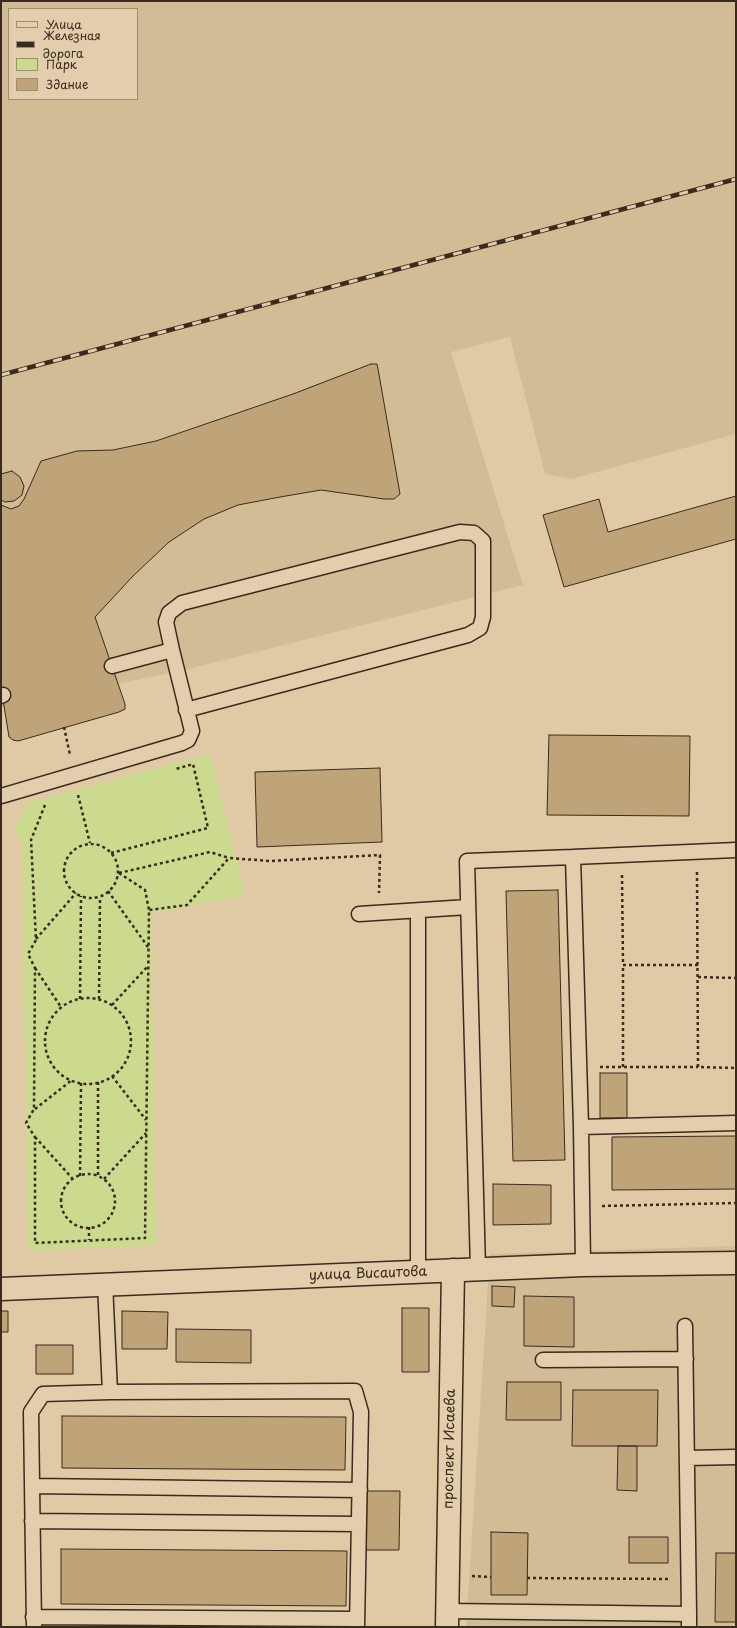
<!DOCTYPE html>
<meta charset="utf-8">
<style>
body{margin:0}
#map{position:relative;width:737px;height:1628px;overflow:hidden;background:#dfcaa5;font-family:"Playpen Sans",sans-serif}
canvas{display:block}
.frame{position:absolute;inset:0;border:2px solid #3b2a1e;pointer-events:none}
.legend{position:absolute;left:8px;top:8px;width:130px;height:92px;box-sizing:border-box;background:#e2ceac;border:1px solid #9f8c73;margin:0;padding:5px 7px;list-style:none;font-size:12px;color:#3b2a1e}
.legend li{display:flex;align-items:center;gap:8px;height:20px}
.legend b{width:20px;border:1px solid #9f8c73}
</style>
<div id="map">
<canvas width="737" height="1628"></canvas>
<div class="frame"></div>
<ul class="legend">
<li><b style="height:5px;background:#e2ceac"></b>Улица</li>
<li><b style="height:5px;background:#3b2a1e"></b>Железная дорога</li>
<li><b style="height:11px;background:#cbda8e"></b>Парк</li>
<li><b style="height:11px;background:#bfa47a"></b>Здание</li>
</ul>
</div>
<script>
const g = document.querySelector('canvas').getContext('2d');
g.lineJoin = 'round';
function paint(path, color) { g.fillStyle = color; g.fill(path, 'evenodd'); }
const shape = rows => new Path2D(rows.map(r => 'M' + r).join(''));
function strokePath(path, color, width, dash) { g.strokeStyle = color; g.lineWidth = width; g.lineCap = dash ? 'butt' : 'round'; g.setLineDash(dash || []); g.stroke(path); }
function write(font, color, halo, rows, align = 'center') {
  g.font = font + ' "Playpen Sans",sans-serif'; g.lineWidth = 3; g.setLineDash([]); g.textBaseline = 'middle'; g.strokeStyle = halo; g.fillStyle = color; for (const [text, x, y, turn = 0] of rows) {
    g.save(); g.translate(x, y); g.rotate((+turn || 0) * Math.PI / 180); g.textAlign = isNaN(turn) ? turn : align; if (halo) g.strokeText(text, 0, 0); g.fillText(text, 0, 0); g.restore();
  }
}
const built = shape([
 [1,1,736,1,736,434,571,479,545,474,510,337,451,352,523,585,184,670,1,708],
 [9,9,137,9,137,99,9,99],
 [736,1246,736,1627,466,1627,490,1254]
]);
const green = shape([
 [210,754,245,895,152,914,156,1245,28,1251,22,839,13,833,27,803]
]);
const building = shape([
 [371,364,377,364,378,369,400,494,394,499,384,499,321,490,280,497,238,505,204,519,169,542,133,576,95,617,125,704,125,709,119,712,18,741,13,740,9,737,1,687,1,505,11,509,19,506,24,499,41,461,77,451,113,450,156,441,293,394,371,364],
 [12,471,20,477,24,486,22,495,14,501,5,502,1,500,1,474,12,471],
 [736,496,736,539,564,587,543,515,599,499,608,532,736,496],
 [549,735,690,736,689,816,547,815,549,735],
 [380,768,382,842,257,847,255,772,380,768],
 [558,890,565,1160,513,1161,506,891,558,890],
 [600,1073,627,1073,627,1118,600,1118,600,1073],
 [736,1136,736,1189,612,1190,612,1137,736,1136],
 [493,1184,551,1185,551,1224,493,1225,493,1184],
 [492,1286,515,1287,514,1307,492,1306,492,1286],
 [524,1296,574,1297,574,1347,524,1346,524,1296],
 [402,1308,429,1308,429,1372,402,1372,402,1308],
 [1,1311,8,1311,8,1332,1,1332,1,1311],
 [122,1311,168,1312,167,1349,122,1349,122,1311],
 [176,1329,251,1330,251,1363,176,1362,176,1329],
 [36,1345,73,1345,73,1374,36,1374,36,1345],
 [507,1382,561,1382,561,1420,506,1420,507,1382],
 [573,1390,658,1390,657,1446,572,1446,573,1390],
 [62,1416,346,1417,345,1470,62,1468,62,1416],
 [618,1446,637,1446,637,1491,617,1490,618,1446],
 [367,1491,400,1491,399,1550,366,1550,367,1491],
 [491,1532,528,1533,527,1595,491,1595,491,1532],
 [629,1537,668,1537,668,1563,629,1563,629,1537],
 [61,1549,347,1551,346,1606,61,1604,61,1549],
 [716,1553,736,1553,736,1622,715,1622,716,1553]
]);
const path = shape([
 [64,727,70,755],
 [78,795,90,843],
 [45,805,31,840,36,940,28,954,35,968,34,1109,26,1123,35,1137,35,1243,145,1238,149,910,187,905,229,858,270,861,380,855,379,893],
 '64 871a27 27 0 1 1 54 0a27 27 0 1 1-54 0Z',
 [111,853,208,828,193,764,176,769],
 [697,872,698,1067,736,1068],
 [119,873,210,852,229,858],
 [119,873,145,890,149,910],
 [622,875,623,965],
 [108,891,148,947],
 [36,939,76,893],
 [35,968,61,1007],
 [698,977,736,978],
 '45 1041a43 43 0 1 1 86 0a43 43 0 1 1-86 0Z',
 [80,999,81,896],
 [99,999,100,897],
 [112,1005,148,966],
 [600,1067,698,1067],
 [623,1067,623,965,698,965],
 [112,1076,146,1120],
 [98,1082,98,1176],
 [35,1109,72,1080],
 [35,1137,72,1178],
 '61 1201a27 27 0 1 1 54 0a27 27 0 1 1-54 0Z',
 [80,1176,81,1083],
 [104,1179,146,1133],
 [602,1206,736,1203],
 [89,1227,89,1240],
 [472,1576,491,1577],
 [527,1578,669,1579]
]);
const service = shape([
 [112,666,172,650,166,622,169,613,182,603,460,532,474,533,483,541,483,617,480,628,468,635,186,710],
 [1,696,3,695],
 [1,796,182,743,188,740,192,731,172,650],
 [573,857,736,850],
 [359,914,468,907],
 [583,1265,581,1127,736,1123],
 [478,1269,467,861,573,857,581,1127],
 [418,1272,418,911],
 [105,1283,110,1392],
 [543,1360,686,1359],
 [687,1458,736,1457],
 [32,1486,360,1490],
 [32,1521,359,1524],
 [447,1611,689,1614,685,1326],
 [689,1614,689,1627],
 [33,1617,357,1619],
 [34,1627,31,1412,43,1394,110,1392,355,1391,361,1412,357,1627]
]);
const minor = shape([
 [447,1627,453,1270]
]);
const secondary = shape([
 [1,1289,583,1265,736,1263]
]);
const rail = shape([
 [1,375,736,179]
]);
const streetNames = [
 ["улица Висаитова",368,1274,-2],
 ["проспект Исаева",450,1449,-89]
];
paint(built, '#d2bc96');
paint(green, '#cbda8e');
paint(building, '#bfa47a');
strokePath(building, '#3b2a1e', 1);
strokePath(service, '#3b2a1e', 17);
strokePath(minor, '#3b2a1e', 25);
strokePath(secondary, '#3b2a1e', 25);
strokePath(path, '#3b2a1e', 2.5, [3, 3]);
strokePath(service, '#e2ceac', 14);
strokePath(minor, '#e2ceac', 22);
strokePath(secondary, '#e2ceac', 22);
strokePath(rail, '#3b2a1e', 4.5);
strokePath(rail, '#e2ceac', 3, [9]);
write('14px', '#3b2a1e', '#e2ceac', streetNames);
</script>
